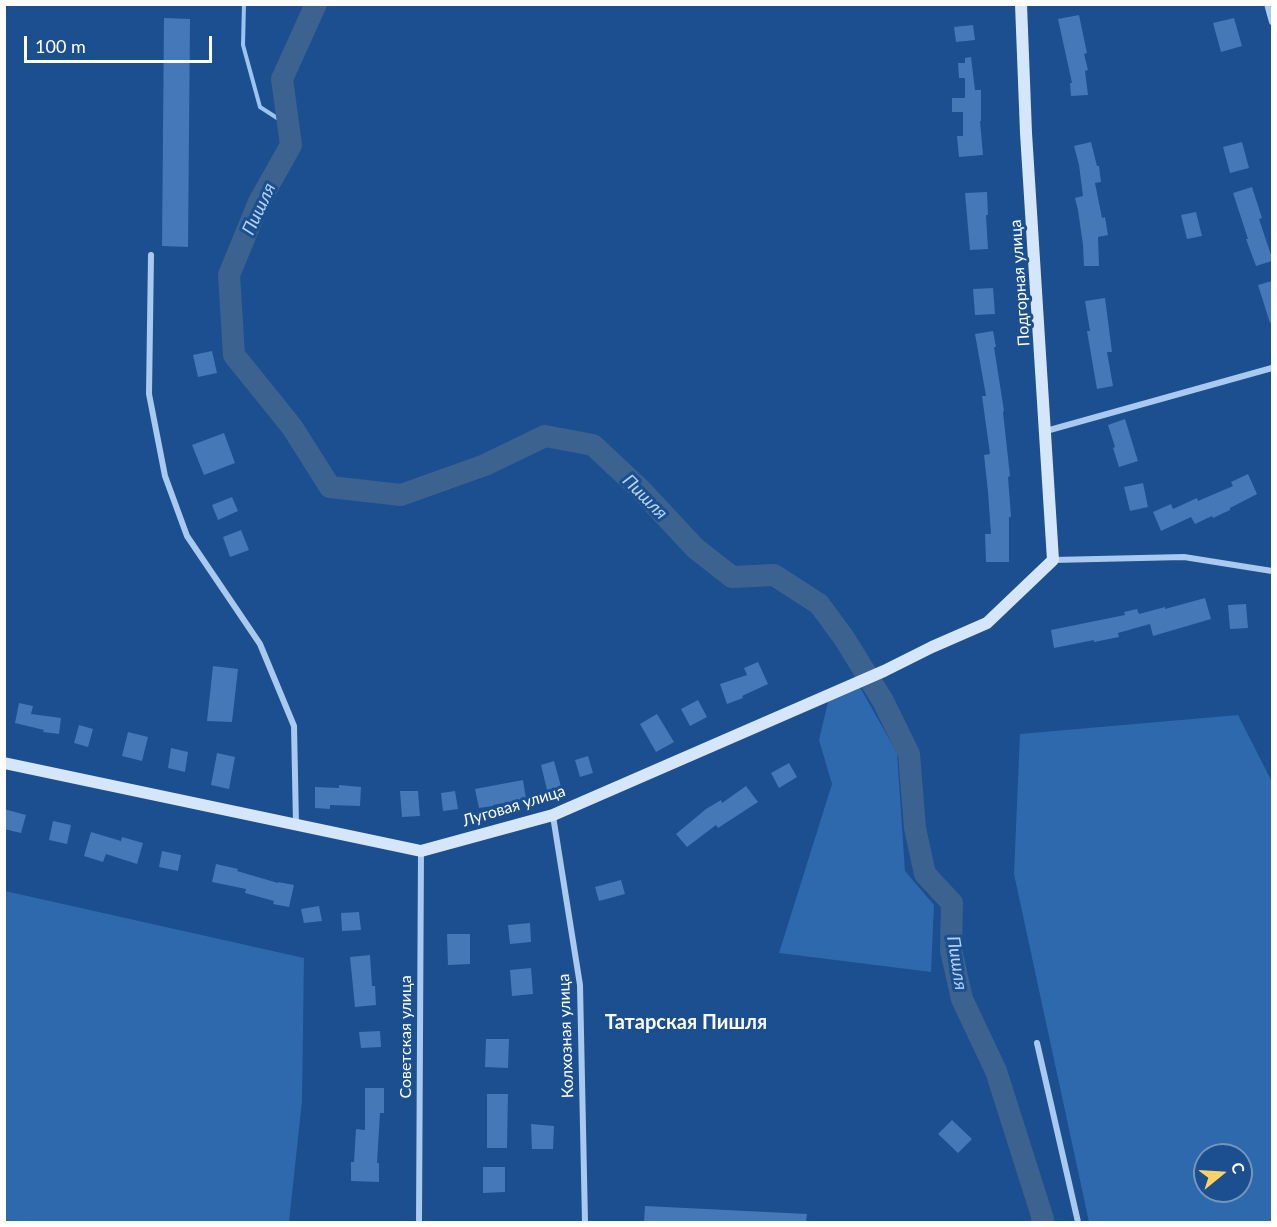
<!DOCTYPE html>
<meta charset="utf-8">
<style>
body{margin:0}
#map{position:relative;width:1277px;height:1227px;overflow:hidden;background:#1b4f8f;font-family:Lato,sans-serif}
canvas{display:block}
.frame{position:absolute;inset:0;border:6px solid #fff;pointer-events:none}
.north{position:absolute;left:1193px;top:1143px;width:60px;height:60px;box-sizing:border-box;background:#1b4f8f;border:2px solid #7695bc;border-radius:50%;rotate:72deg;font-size:16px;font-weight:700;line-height:24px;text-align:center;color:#fff}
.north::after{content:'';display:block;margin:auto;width:21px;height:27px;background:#ffd166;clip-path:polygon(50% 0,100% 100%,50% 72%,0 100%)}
.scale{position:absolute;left:24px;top:36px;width:188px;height:27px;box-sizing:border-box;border:3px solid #fff;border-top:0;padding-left:8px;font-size:18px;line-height:21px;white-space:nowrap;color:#fff;-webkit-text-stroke:4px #1b4f8f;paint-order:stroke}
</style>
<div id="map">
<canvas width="1277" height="1227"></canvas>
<div class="frame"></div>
<div class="north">С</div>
<div class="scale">100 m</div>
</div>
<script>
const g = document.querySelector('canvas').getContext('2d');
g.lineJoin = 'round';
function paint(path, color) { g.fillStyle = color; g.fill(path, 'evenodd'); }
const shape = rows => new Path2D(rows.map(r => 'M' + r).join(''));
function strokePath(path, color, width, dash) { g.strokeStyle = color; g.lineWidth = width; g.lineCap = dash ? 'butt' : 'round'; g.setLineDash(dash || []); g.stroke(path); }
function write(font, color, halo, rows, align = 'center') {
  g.font = font + ' Lato,sans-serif'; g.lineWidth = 6; g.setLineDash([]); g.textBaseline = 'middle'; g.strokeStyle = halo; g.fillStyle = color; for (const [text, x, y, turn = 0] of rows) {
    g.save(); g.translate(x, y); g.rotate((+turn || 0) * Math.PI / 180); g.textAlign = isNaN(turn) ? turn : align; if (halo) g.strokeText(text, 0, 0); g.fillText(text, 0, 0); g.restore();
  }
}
const green = shape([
 [857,682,897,753,905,871,934,905,931,972,779,953,832,784,819,740,828,702],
 [1238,715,1272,782,1272,1222,1089,1222,1014,874,1020,734],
 [1205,1155,1241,1155,1241,1191,1205,1191],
 [5,891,304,958,302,1101,289,1222,5,1222]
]);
const stream = shape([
 [244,4,243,45,260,107,288,125]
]);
const river = shape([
 [316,4,282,79,291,145,259,202,229,275,234,355,292,427,330,487,401,495,485,465,545,436,593,445,641,490,695,548,732,577,774,575,819,604,844,638,883,701,909,754,915,828,925,874,952,903,951,950,962,999,996,1071,1043,1219,1042,1222]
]);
const building = shape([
 [1079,15,1087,53,1084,54,1088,70,1085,71,1088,95,1071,96,1070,83,1072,83,1058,19],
 [164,18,190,19,188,247,162,246],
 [1234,18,1242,46,1221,52,1213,23],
 [973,25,975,40,956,42,954,27],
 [971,57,975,90,981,90,981,121,980,121,983,155,959,157,957,136,963,136,963,112,952,112,952,98,965,98,965,78,959,78,958,63,965,63,965,58],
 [1091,142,1097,166,1099,166,1101,182,1095,183,1102,218,1105,217,1108,235,1098,237,1099,266,1084,266,1083,245,1078,210,1075,198,1083,196,1079,165,1074,146],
 [1242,142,1249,168,1230,173,1223,147],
 [1252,187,1262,218,1259,219,1272,258,1272,261,1256,266,1246,239,1248,239,1233,193],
 [987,192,988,215,986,215,988,249,970,250,965,193],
 [1196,212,1202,236,1187,239,1181,215],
 [1272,281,1272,322,1270,323,1258,285],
 [993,288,995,314,975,315,973,289],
 [1105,298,1112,352,1107,352,1113,386,1097,389,1087,331,1090,331,1085,301],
 [993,331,996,347,994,347,1004,411,1003,412,1010,476,1008,477,1011,517,1009,517,1009,562,986,562,985,534,991,534,988,492,984,455,990,454,982,396,986,396,975,334],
 [212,351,217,373,198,377,193,355],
 [1125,419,1138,461,1119,467,1113,448,1115,447,1108,425],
 [224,433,235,463,204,475,192,445],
 [1248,474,1257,494,1230,508,1230,510,1213,518,1212,516,1195,524,1191,517,1161,531,1153,512,1171,504,1173,509,1197,498,1198,501,1233,486,1231,482],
 [1143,483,1148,507,1130,511,1124,487],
 [232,497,238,511,218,520,212,505],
 [241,530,249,550,230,557,223,537],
 [1205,598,1211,619,1153,636,1150,624,1118,633,1119,637,1094,642,1094,640,1054,648,1051,630,1125,615,1124,612,1137,609,1139,614,1165,607,1165,609],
 [1246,604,1248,628,1230,629,1228,605],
 [758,662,768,684,742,696,743,698,727,704,720,684,747,675,744,668],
 [213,666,238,669,232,722,207,721],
 [698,700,707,717,690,726,681,709],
 [19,703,33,706,31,714,61,718,59,734,43,732,44,730,15,723],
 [657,714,674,742,656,752,640,724],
 [79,725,93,729,88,747,74,743],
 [128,732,148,737,142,761,122,756],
 [171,748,188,752,185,772,168,768],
 [217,753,235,757,229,789,211,785],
 [588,756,593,773,580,777,575,760],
 [554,761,562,790,548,794,541,765],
 [789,763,797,777,779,788,771,773],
 [523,780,526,799,493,805,493,806,479,808,475,789],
 [339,785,361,787,360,806,330,805,330,809,315,808,315,787,339,788],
 [746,786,758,802,718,828,716,825,687,847,676,834,706,809,721,800,722,803],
 [400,791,418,791,420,816,402,817],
 [455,791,458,809,443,811,441,793],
 [4,809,26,815,21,833,4,829],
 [53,821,71,825,67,844,49,840],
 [91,832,121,841,122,837,143,843,137,864,106,854,103,862,84,856],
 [162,851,181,855,178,871,159,867],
 [216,864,238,869,237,871,278,883,278,882,294,885,289,907,273,904,274,901,245,893,246,889,212,882],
 [621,880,625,894,599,901,595,887],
 [319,906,322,921,304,923,301,909],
 [359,912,361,930,342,931,341,913],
 [530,923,531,942,510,944,508,925],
 [447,934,470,934,470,964,448,965],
 [370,955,372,986,375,986,376,1005,355,1007,350,957],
 [531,968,533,994,512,996,510,970],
 [380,1031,381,1047,361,1048,359,1032],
 [486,1039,509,1039,508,1068,485,1067],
 [365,1088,384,1088,384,1113,380,1113,377,1163,379,1163,379,1182,351,1181,351,1162,354,1162,356,1129,365,1130],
 [487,1094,508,1094,507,1148,487,1148],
 [952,1120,972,1139,958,1153,938,1134],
 [531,1124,554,1126,553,1149,532,1149],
 [483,1167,505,1167,505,1192,483,1193],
 [645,1206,807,1214,806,1222,644,1222]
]);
const street = shape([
 [1267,4,1272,22],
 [151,255,149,394,165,476,187,536,260,644,294,726,296,824],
 [1046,431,1272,368],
 [1053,560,1184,557,1272,571],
 [553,816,580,985,585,1222],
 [1037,1043,1078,1222],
 [419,1222,421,851]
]);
const secondary = shape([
 [4,763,421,851,553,815,884,671,932,647,987,623,1053,560,1026,133,1021,4]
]);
const streetNames = [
 ["Подгорная улица",1020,283,-94],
 ["Луговая улица",514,806,-17],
 ["Колхозная улица",566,1036,-92],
 ["Советская улица",406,1037,-90]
];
const waterNames = [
 ["Пишля",259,209,-65],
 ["Пишля",645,497,45],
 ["Пишля",957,963,81]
];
const quarterNames = [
 ["Татарская Пишля",686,1023]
];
paint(green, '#2e69ad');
strokePath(stream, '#9cc4f0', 4);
strokePath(river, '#3c6290', 22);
paint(building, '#4478b7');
strokePath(street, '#a9c9ee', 6);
strokePath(secondary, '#d6e6fa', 12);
write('16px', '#fff', '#1b4f8f', streetNames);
write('italic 18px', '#b5d3f5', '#1b4f8f', waterNames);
write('bold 20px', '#fff', '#1b4f8f', quarterNames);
</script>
